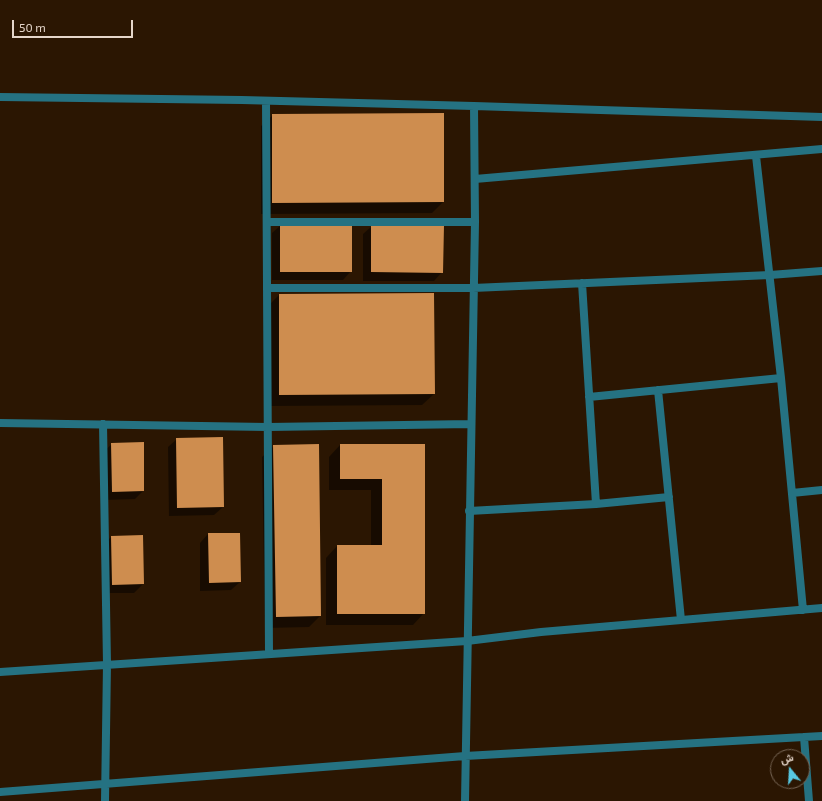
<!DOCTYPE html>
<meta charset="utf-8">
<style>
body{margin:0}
#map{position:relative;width:822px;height:801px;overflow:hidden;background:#2b1602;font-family:"Exo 2",Vazirmatn,sans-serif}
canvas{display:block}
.north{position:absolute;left:770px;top:749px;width:40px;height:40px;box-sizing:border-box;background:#2b1602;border:1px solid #756352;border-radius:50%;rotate:342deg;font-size:11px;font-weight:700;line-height:16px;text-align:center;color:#e5d6ca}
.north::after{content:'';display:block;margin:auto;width:14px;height:18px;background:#57c9e3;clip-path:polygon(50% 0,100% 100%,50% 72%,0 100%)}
.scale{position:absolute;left:12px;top:20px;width:121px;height:18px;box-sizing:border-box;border:2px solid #e5d6ca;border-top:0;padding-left:5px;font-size:12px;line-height:14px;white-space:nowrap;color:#e5d6ca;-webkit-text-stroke:3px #2b1602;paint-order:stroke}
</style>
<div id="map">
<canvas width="822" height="801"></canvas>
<div class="north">ش</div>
<div class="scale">50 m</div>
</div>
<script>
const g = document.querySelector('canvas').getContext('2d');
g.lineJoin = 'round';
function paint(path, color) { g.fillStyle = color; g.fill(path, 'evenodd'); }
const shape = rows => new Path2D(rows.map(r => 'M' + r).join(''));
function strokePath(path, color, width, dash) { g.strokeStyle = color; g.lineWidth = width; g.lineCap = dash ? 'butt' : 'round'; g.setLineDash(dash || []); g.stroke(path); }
const shadow = shape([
 [273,115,443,202,432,213,261,214,261,126],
 [281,225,351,271,343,280,272,280,272,233],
 [372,226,442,272,434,281,363,281,363,234],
 [433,294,434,394,422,405,268,406,268,306,279,295],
 [177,439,223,507,214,515,169,516,168,447],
 [112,444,143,491,135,499,104,500,103,452],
 [318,445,320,616,309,627,265,628,262,457,274,446],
 [340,445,424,445,424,613,413,625,326,625,326,558,337,546,371,546,371,490,329,490,329,457],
 [208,534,240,582,231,590,200,591,200,543],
 [111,537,143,584,134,593,104,593,103,545]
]);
const building = shape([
 [444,113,444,202,272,203,272,114],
 [280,224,352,224,352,272,280,272],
 [371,225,444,225,443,273,371,272],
 [434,293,435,394,279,395,279,294],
 [223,437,224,507,177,508,176,438],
 [144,442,144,491,112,492,111,443],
 [319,444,321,616,276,617,273,445],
 [340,444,425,444,425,614,337,614,337,545,382,545,382,479,340,479],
 [208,533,240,533,241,582,209,583],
 [143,535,144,584,112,585,111,536]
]);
const minor = shape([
 [0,97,242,100,474,106,822,117],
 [266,101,269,654],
 [756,156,781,378,803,610],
 [475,179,822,149],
 [267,222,475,222],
 [582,283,596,504],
 [267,288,473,288,770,275,822,271],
 [658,390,681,620],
 [589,397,781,378],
 [0,423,268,427,471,424],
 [103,424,107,664,105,801],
 [792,493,822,490],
 [469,511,596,504,669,497],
 [0,672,467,641,541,632,822,608],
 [804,737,809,801],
 [0,792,465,756,822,736],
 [465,801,475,222,474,106]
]);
paint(shadow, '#0007');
paint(building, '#ce8d4f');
strokePath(minor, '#257282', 8);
</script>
